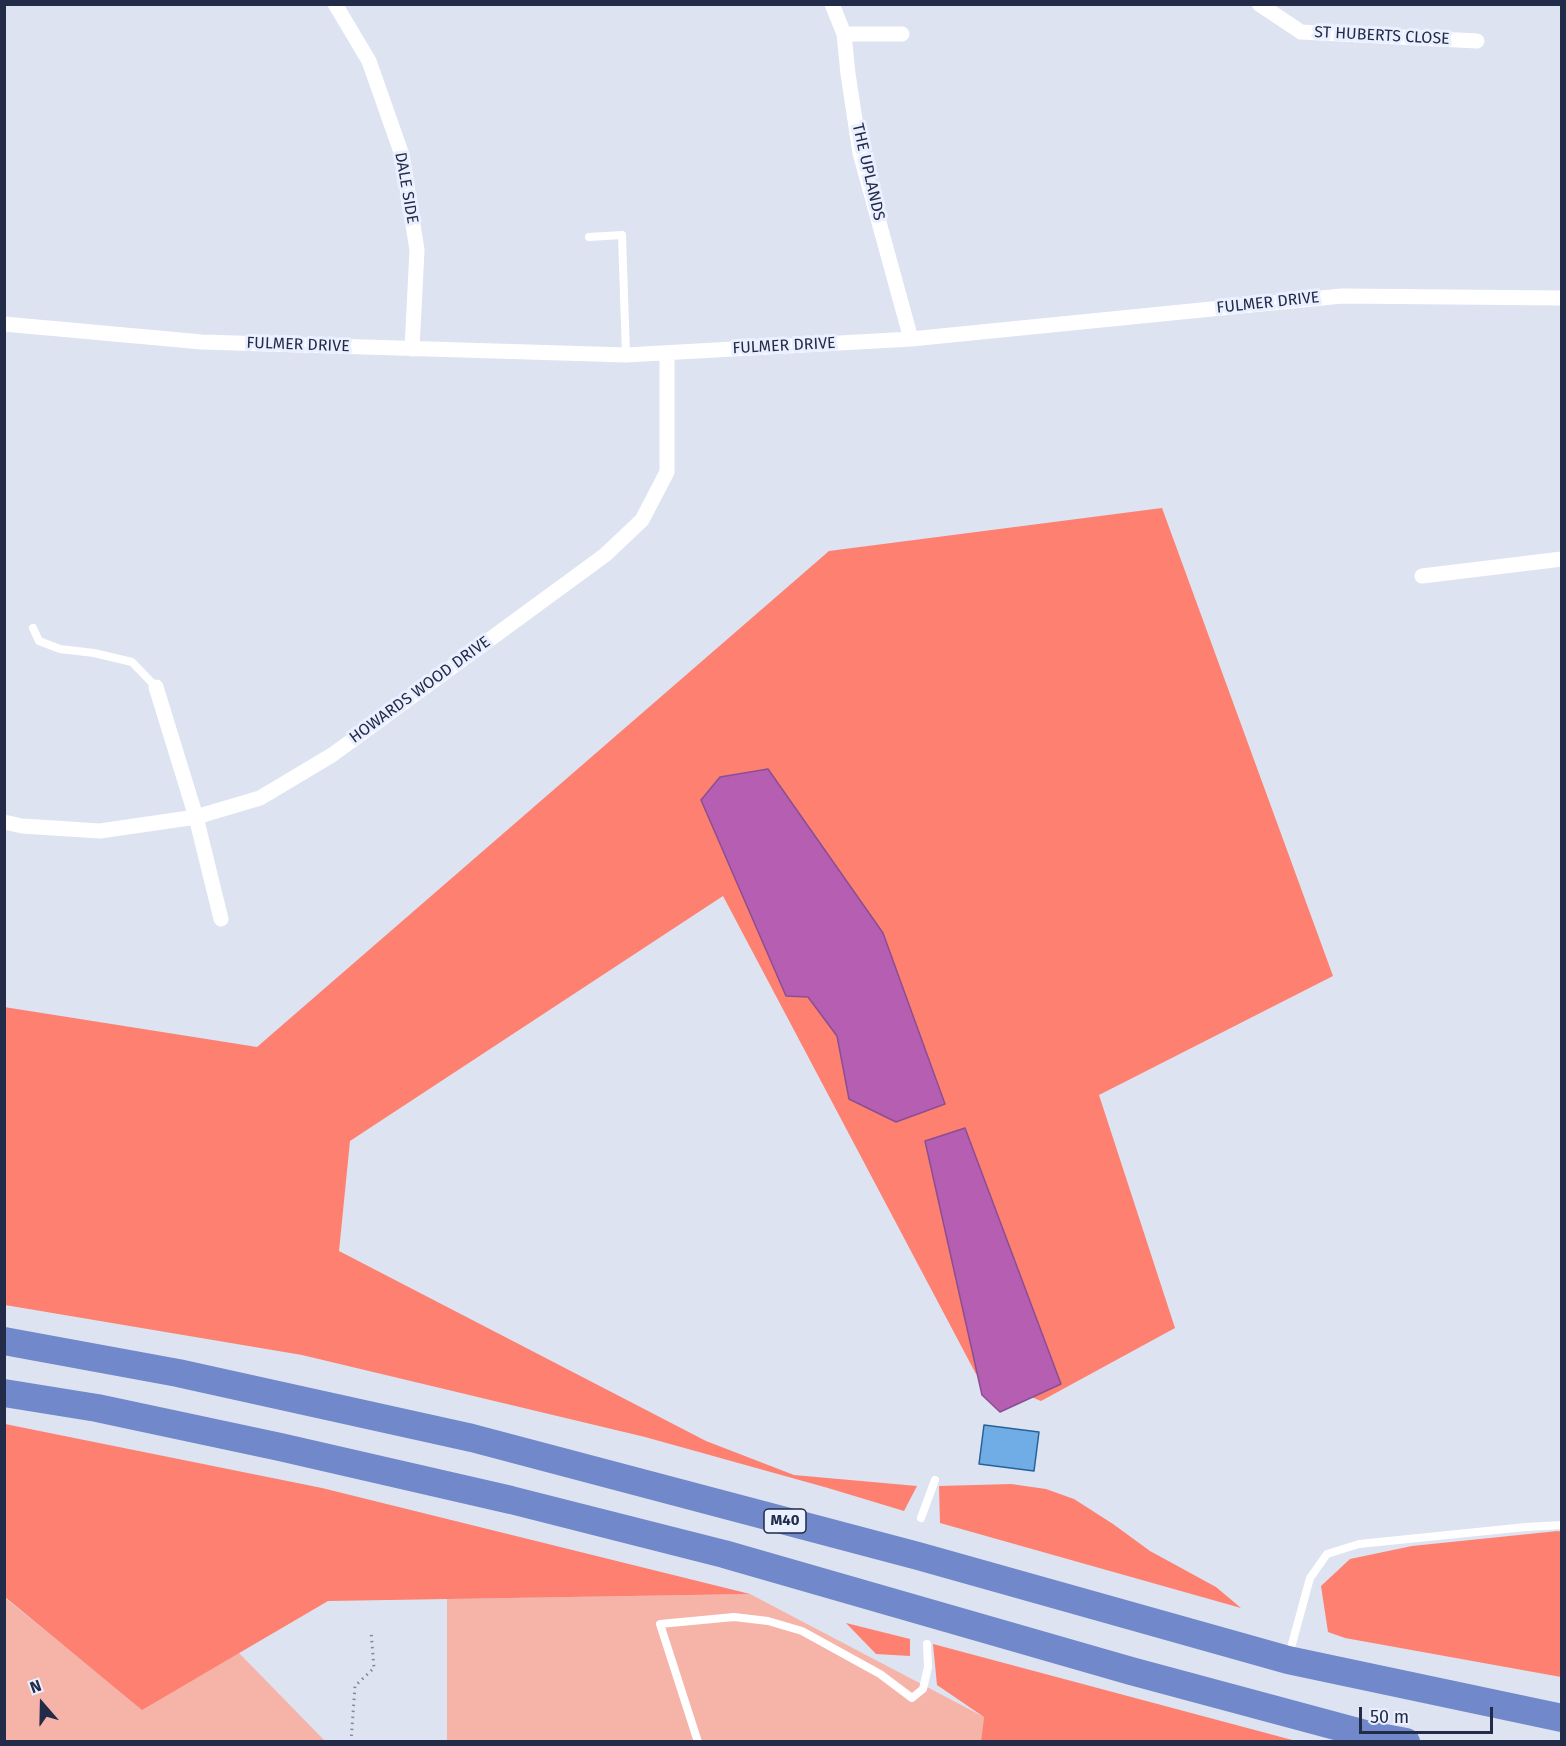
<!DOCTYPE html>
<style>
body{margin:0}
#map{position:relative;width:1566px;height:1746px;overflow:hidden;background:#dde3f1;font-family:"Fira Sans",sans-serif}
canvas{display:block}
.frame{position:absolute;inset:0;border:6px solid #222b47;pointer-events:none}
.north{position:absolute;left:12px;top:1674px;width:60px;height:60px;-webkit-text-stroke:4px #eaf0ff;paint-order:stroke;rotate:340deg;font-size:16px;font-weight:700;line-height:24px;text-align:center;color:#222b47}
.north::after{content:'';display:block;margin:auto;width:21px;height:27px;background:#222b47;clip-path:polygon(50% 0,100% 100%,50% 72%,0 100%)}
.scale{position:absolute;left:1359px;top:1707px;width:134px;height:27px;box-sizing:border-box;border:3px solid #222b47;border-top:0;padding-left:8px;font-size:18px;line-height:21px;white-space:nowrap;color:#222b47;-webkit-text-stroke:4px #eaf0ff;paint-order:stroke}
</style>
<div id="map">
<canvas width="1566" height="1746"></canvas>
<div class="frame"></div>
<div class="north">N</div>
<div class="scale">50 m</div>
</div>
<script>
const g = document.querySelector('canvas').getContext('2d');
g.lineJoin = 'round';
function paint(path, color) { g.fillStyle = color; g.fill(path, 'evenodd'); }
const shape = rows => new Path2D(rows.map(r => 'M' + r).join(''));
function strokePath(path, color, width, dash) { g.strokeStyle = color; g.lineWidth = width; g.lineCap = dash ? 'butt' : 'round'; g.setLineDash(dash || []); g.stroke(path); }
function write(font, color, halo, rows, align = 'center') {
  g.font = font + ' "Fira Sans",sans-serif'; g.lineWidth = 6; g.setLineDash([]); g.textBaseline = 'middle'; g.strokeStyle = halo; g.fillStyle = color; for (const [text, x, y, turn = 0] of rows) {
    g.save(); g.translate(x, y); g.rotate((+turn || 0) * Math.PI / 180); g.textAlign = isNaN(turn) ? turn : align; if (halo) g.strokeText(text, 0, 0); g.fillText(text, 0, 0); g.restore();
  }
}
const green = shape([
 [750,1594,984,1717,981,1742,447,1742,447,1599],
 [4,1597,142,1709,239,1653,325,1741,5,1741]
]);
const forest = shape([
 [1162,508,1333,976,1099,1095,1175,1328,1041,1401,976,1374,723,896,350,1141,339,1251,706,1441,794,1475,917,1486,904,1511,828,1488,645,1437,302,1355,5,1305,4,1007,257,1047,829,551],
 [5,1424,322,1488,750,1594,328,1601,142,1710,5,1597],
 [1011,1484,1046,1489,1074,1499,1113,1524,1150,1551,1216,1587,1241,1608,940,1523,939,1486],
 [1558,1531,1562,1532,1561,1677,1345,1638,1328,1632,1321,1586,1350,1559,1412,1546],
 [846,1623,910,1639,910,1656,876,1654],
 [933,1644,1296,1741,981,1741,984,1717,937,1685]
]);
const water = shape([
 [768,769,883,933,945,1104,896,1122,849,1099,837,1036,808,997,786,996,701,800,720,777,768,769],
 [965,1128,1061,1384,1000,1412,982,1395,925,1141,965,1128]
]);
const building = shape([
 [984,1425,1039,1432,1034,1471,979,1464,984,1425]
]);
const path = shape([
 [351,1742,355,1686,374,1668,371,1631]
]);
const service = shape([
 [589,237,622,235,626,355],
 [33,628,39,641,60,649,94,653,132,662,156,687],
 [921,1518,935,1480],
 [1289,1655,1310,1578,1327,1554,1359,1544,1526,1527,1562,1525],
 [698,1742,660,1624,734,1617,768,1621,802,1631,880,1674,912,1698,923,1689,928,1667,927,1644]
]);
const minor = shape([
 [335,4,369,61,402,155,417,250,412,349],
 [832,4,844,34,848,74,860,153,911,339],
 [1259,4,1301,32,1477,41],
 [844,34,902,34],
 [4,324,202,342,626,355,911,339,1342,296,1562,298],
 [1422,576,1562,559],
 [156,687,196,817,221,919],
 [4,822,22,826,100,831,196,817,260,798,332,755,605,555,642,520,667,472,667,353]
]);
const motorway = shape([
 [4,1341,178,1373,472,1438,918,1556,1288,1660,1562,1718],
 [4,1393,97,1408,280,1447,511,1500,724,1554,1131,1671,1369,1735,1406,1742]
]);
const shields = [
 [785,1521,42]
];
const shieldNames = [
 ["M40",785,1521]
];
const streetNames = [
 ["ST HUBERTS CLOSE",1382,36,3],
 ["THE UPLANDS",868,172,77],
 ["DALE SIDE",406,188,80],
 ["FULMER DRIVE",1268,303,-6],
 ["FULMER DRIVE",298,345,2],
 ["FULMER DRIVE",784,346,-3],
 ["HOWARDS WOOD DRIVE",420,690,-36]
];
paint(green, '#f6b3a8');
paint(forest, '#fd8070');
paint(water, '#b65eb2');
strokePath(water, '#8a4f92', 1.5);
paint(building, '#70ace6');
strokePath(building, '#276297', 1.5);
strokePath(path, '#82899e', 3, [1.5, 4.5]);
strokePath(service, '#fff', 8);
strokePath(minor, '#fff', 15);
strokePath(motorway, '#7188cb', 28);
for (const [x, y, w] of shields) { const box = new Path2D(); box.roundRect(x - w / 2, y - 12, w, 24, 4.5); g.fillStyle = '#eaf0ff'; g.fill(box); strokePath(box, '#222b47', 1.5); }
write('bold 15px', '#222b47', null, shieldNames);
write('16px', '#222b47', '#eaf0ff', streetNames);
</script>
